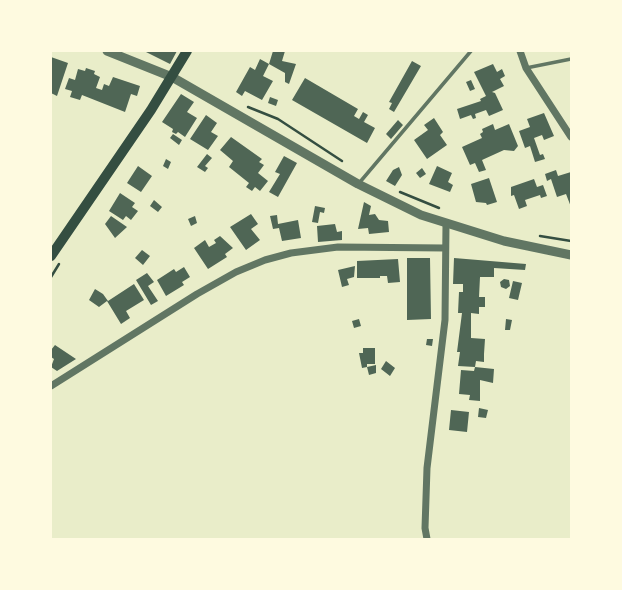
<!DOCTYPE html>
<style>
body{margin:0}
#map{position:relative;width:622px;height:590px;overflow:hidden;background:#e9edc9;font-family:Jost,sans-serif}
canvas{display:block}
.frame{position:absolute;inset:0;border:52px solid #fefae0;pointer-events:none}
</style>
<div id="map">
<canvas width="622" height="590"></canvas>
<div class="frame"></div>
</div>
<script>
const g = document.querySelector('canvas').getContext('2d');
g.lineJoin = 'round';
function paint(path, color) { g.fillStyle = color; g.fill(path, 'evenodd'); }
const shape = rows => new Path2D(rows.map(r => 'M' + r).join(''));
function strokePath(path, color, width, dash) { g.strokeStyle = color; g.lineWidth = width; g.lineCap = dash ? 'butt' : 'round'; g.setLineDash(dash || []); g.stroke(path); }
const building = shape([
 [144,51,177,51,170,64],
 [273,51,285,51,282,61,296,64,289,84,285,82,285,73,269,64,263,76,273,81,262,100,245,91,242,96,236,92,250,67,255,70,260,59,269,64],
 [51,57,68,63,57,96,51,93],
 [412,61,421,66,394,112,389,109,392,103,389,102],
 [493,64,497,72,502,69,505,76,500,79,504,86,492,92,495,93,503,110,489,116,486,110,475,114,476,118,473,119,471,115,460,119,457,109,481,101,480,99,486,96,474,72],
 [86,68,95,71,94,74,100,77,96,88,102,90,104,84,109,86,113,77,140,86,137,96,131,94,125,112,82,95,80,100,70,97,72,91,65,89,69,78,75,80,78,69,85,71],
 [305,78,358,109,354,116,359,119,363,112,368,115,364,122,375,128,367,143,292,100],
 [471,80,475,89,470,91,466,82],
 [181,94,194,102,187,112,197,118,185,137,178,132,176,134,172,132,173,129,162,122],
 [270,97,278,100,276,106,268,103],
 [544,113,554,136,544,140,542,135,534,138,540,155,543,154,545,159,535,162,530,146,525,148,519,131,530,127,527,119],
 [206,115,217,123,211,132,218,136,208,150,190,139],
 [434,118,443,132,440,135,447,145,427,159,414,140,428,130,424,125],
 [398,120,403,125,391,139,386,134],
 [493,124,495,130,509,124,518,146,514,151,504,150,482,160,486,170,479,172,475,163,470,165,462,147,482,138,480,134,483,132,482,129],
 [173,134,182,140,179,145,170,138],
 [231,137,262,159,259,162,264,165,258,173,268,181,260,191,255,187,252,191,246,187,249,183,229,167,233,161,220,150],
 [207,154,212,158,205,166,208,168,205,172,197,167],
 [284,156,297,163,278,197,269,192,280,174,275,172],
 [166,159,171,162,168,169,163,166],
 [138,166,152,176,141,192,127,183],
 [437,166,452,173,448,182,453,185,450,192,429,184],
 [399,167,402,175,395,186,386,181,393,170],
 [422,168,426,174,420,178,416,173],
 [556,170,558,176,571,172,571,207,566,194,557,197,551,179,547,181,545,174],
 [489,178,497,202,487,205,486,203,476,202,471,184],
 [534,179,537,187,543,185,547,196,541,198,540,195,525,200,527,206,519,209,514,195,511,196,511,187],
 [120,193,135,203,132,207,138,211,131,220,126,216,123,220,109,211],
 [154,200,162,207,158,212,150,206],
 [364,202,371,206,369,215,375,214,379,220,388,221,389,232,369,234,368,228,358,229],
 [315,206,325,208,324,213,320,212,318,223,312,222],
 [251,214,258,224,251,229,260,240,246,250,230,227],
 [277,215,278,224,298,220,301,238,282,241,279,228,273,229,270,216],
 [111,216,127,227,115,238,105,224],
 [195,216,197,223,191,226,188,219],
 [335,224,337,232,342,231,342,240,318,242,317,226],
 [220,236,233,248,225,254,227,257,208,269,194,248,205,240,209,247,216,243,214,240],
 [142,250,150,256,143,265,135,258],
 [407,258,430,258,431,319,407,320],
 [454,258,526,264,525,270,494,268,494,277,480,277,479,297,485,297,485,307,479,307,479,314,471,313,471,338,485,339,484,354,484,362,476,361,475,367,494,369,493,383,480,380,480,401,469,400,470,395,459,394,461,370,474,371,475,367,458,366,460,352,457,352,462,313,458,313,459,292,463,292,463,284,453,284],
 [398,259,400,282,388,283,387,276,380,276,380,278,357,278,357,261],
 [355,266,354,277,347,279,349,285,342,287,338,270],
 [184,267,190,277,182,282,184,285,166,296,157,280,174,269,176,272],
 [147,273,154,282,148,286,158,301,151,305,136,280],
 [504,279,509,280,510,286,506,289,501,287,500,282],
 [513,281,522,283,518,300,509,298],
 [134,284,144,300,126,311,130,318,121,324,107,301,99,307,89,300,95,289,103,294,108,301],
 [359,319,361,326,354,328,352,321],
 [506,319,512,320,510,330,505,330],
 [427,339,433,339,432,346,426,345],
 [55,345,76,359,57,371,51,367,54,359,51,357,51,350],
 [363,348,375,348,375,364,367,364,367,367,362,368,359,353,363,353],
 [386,361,395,368,390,376,381,369],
 [376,365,376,373,369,375,367,367],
 [479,408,488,410,486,418,478,417],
 [451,410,469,412,467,432,449,430]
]);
const path = shape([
 [248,107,278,119,342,161],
 [400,192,439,208],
 [540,236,571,241],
 [51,277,59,264]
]);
const service = shape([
 [526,68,571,59],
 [360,182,471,51]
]);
const minor = shape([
 [520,51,526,68,571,137],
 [51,386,197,294,236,272,265,260,291,253,338,247,445,248],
 [427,539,425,528,427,468,445,320,446,224]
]);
const tertiary = shape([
 [107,51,172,77,358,184,421,215,504,241,571,255]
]);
const secondary = shape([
 [51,256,151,110,187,51]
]);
paint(building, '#4f6655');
strokePath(path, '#344e41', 2.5);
strokePath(service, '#617663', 3.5);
strokePath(minor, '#617663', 7);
strokePath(tertiary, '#617663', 9);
strokePath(secondary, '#344e41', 10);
</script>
